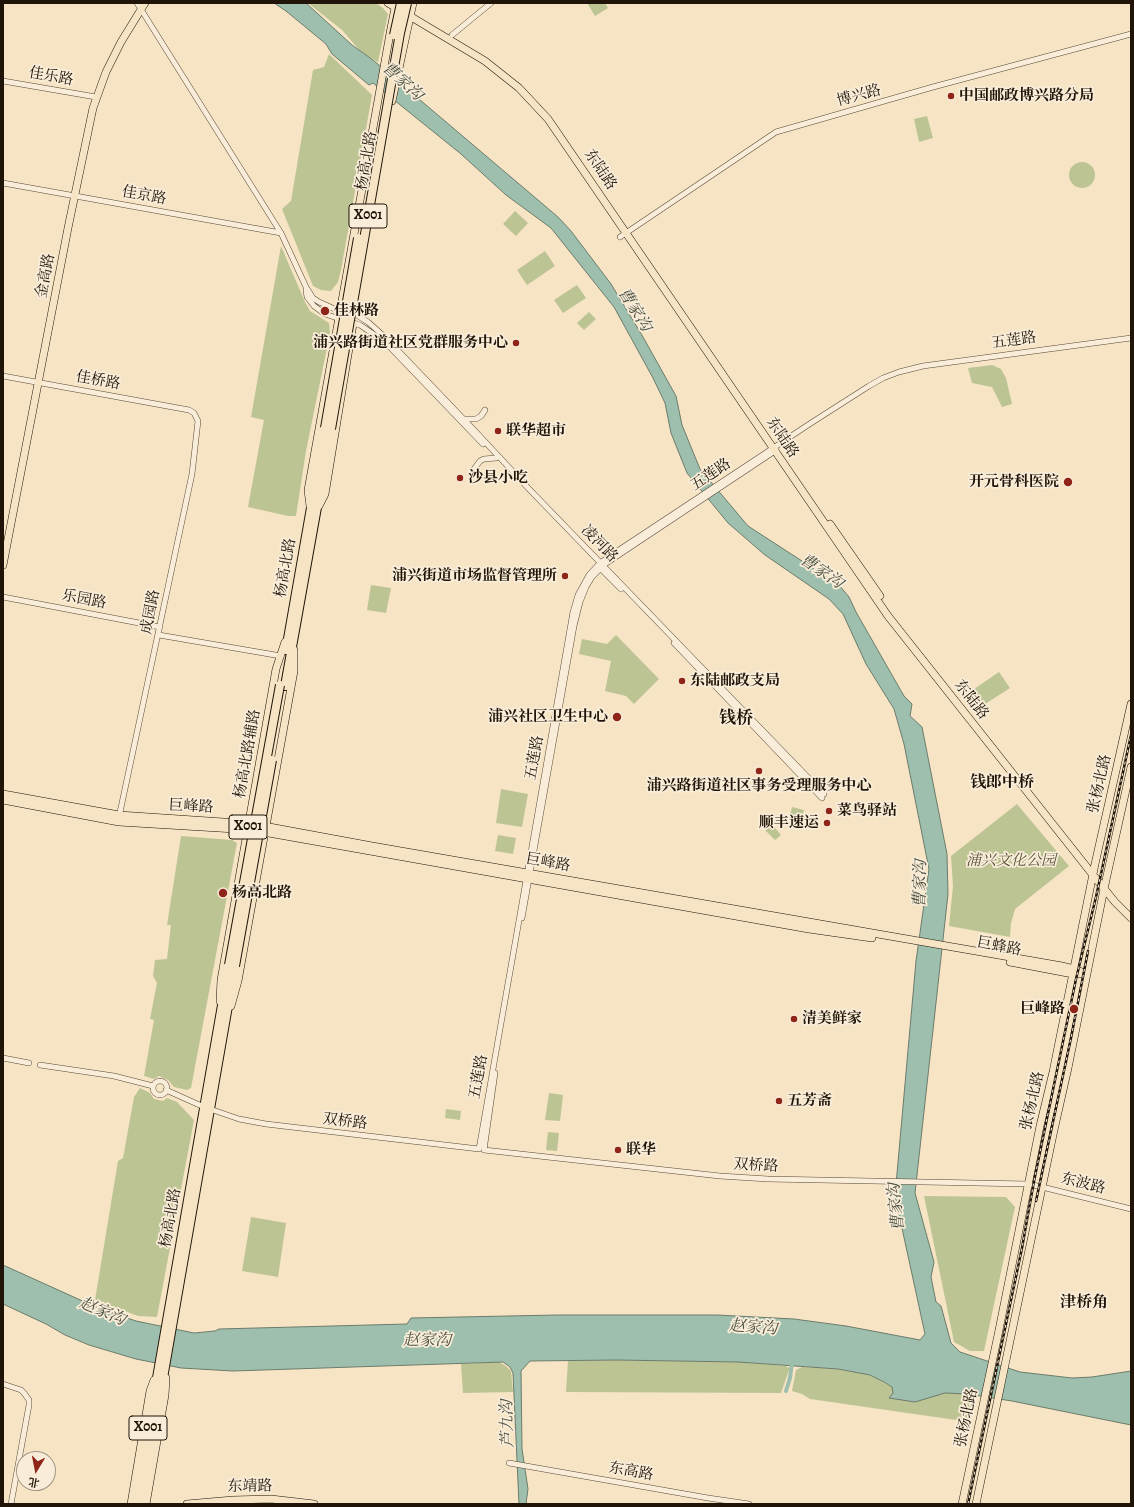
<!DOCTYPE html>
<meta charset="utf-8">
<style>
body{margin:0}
#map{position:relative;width:1134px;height:1507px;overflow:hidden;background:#f6e4c4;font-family:Alegreya,"Noto Serif SC",serif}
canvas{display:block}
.frame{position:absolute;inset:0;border:4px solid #1f1407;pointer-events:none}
.north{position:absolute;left:16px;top:1451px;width:40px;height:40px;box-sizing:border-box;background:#f9edd9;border:1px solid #a29685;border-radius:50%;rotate:190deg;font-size:11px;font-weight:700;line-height:16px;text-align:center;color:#1f1407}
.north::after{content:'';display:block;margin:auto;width:14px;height:18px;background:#8f2418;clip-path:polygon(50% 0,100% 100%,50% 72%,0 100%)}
</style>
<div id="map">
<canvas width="1134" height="1507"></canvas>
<div class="frame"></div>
<div class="north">北</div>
</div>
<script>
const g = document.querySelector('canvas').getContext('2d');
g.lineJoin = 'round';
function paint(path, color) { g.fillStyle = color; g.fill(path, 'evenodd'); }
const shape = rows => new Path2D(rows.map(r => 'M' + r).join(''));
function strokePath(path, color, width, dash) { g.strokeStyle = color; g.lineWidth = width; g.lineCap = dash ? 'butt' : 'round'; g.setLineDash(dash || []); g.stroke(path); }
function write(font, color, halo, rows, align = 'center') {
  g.font = font + ' Alegreya,"Noto Serif SC",serif'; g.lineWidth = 3.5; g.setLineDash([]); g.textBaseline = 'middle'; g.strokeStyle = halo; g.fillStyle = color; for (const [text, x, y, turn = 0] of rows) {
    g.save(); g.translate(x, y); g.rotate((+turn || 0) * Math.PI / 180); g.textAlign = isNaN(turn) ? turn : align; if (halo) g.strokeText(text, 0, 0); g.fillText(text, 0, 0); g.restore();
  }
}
const green = shape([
 [308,3,376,3,383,8,388,14,378,62,361,52,342,30],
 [587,3,605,3,608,8,595,16],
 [329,54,372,95,341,270,338,282,331,291,321,290,313,286,282,209,291,201,313,70,324,67],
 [927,116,933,138,919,142,914,119],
 '1069 175a13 13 0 1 1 26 0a13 13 0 1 1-26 0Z',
 [515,211,528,223,516,236,503,224],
 [281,246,305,302,310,311,329,323,330,333,306,451,296,516,288,516,248,507,264,420,251,417],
 [545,251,555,266,527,285,517,270],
 [577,285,586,298,563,313,554,300],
 [589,312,596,319,584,330,577,323],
 [992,365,1001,369,1006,378,1012,404,1002,407,992,387,972,383,968,368],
 [371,585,391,588,386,613,367,610],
 [616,635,659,679,634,704,626,696,605,691,611,661,579,654,582,639,607,644],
 [999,672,1010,688,982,706,971,691],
 [501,789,528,794,522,827,496,823],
 [1017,804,1069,866,1015,909,1011,923,1010,937,949,926,953,886,951,856],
 [792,807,804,810,799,829,787,827],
 [771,823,781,835,775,840,764,829],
 [498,835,516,838,513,854,495,851],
 [181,836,232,840,237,843,191,1088,187,1090,174,1087,168,1080,159,1076,154,1079,144,1076,154,1020,150,1019,157,983,153,976,155,960,167,959,171,925,167,925],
 [140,1088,150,1093,154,1099,163,1101,167,1098,177,1102,194,1120,157,1317,138,1316,95,1300,118,1161,123,1158,134,1097],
 [549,1093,563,1095,560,1121,545,1120],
 [446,1109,461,1111,460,1120,445,1118],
 [548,1132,559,1133,557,1151,546,1150],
 [924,1196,1006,1197,1015,1207,984,1351,970,1351,954,1342],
 [251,1217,286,1223,278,1277,242,1271],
 [617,1360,738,1362,786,1366,789,1368,789,1370,781,1393,566,1392,568,1361],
 [499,1362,506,1366,511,1371,513,1392,463,1393,461,1364],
 [802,1367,838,1369,870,1375,892,1387,893,1393,890,1398,945,1393,975,1395,970,1422,810,1399,802,1394,792,1391,796,1370]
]);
const water = shape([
 [274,3,306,3,352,45,373,60,558,217,571,231,611,284,643,337,676,396,682,425,700,469,748,526,839,585,849,597,856,612,904,696,912,704,910,716,922,727,947,854,948,894,915,1193,934,1262,931,1277,936,1302,941,1306,951,1343,960,1352,1020,1372,1072,1378,1092,1377,1131,1371,1131,1425,1012,1401,967,1394,945,1393,915,1402,889,1398,893,1393,892,1387,884,1382,870,1375,838,1369,738,1362,617,1360,530,1361,521,1371,522,1449,528,1489,526,1504,519,1504,513,1373,510,1367,503,1362,233,1371,181,1368,136,1359,89,1345,65,1335,46,1324,3,1304,3,1265,98,1308,136,1321,194,1333,215,1331,219,1329,407,1324,411,1318,557,1315,717,1315,794,1319,846,1326,920,1340,925,1334,895,1196,916,961,929,869,904,744,894,709,866,664,843,614,829,599,765,555,728,523,687,473,671,433,665,403,653,378,614,307,551,228,506,195,461,154,373,83,369,85,332,54,326,44,286,11,274,3]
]);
const canal = shape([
 [786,1391,790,1378,792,1362]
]);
const minor = shape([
 [137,3,281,233,306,287,313,298,319,302,337,310,355,314,368,322,387,339,475,431,530,490,824,794],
 [452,35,491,3],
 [3,81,96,97],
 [3,183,281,233],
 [620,237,776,132,933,87,1131,34],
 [306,290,307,297,314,306,325,314,340,319],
 [350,322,360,325,385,342,483,444],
 [3,376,189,410,194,413,198,421,192,474,119,817],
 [464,419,476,419,481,416,485,410],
 [474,469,480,461,484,459,496,458],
 [598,566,621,589],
 [3,597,160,627],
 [159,635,281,656],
 [674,643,822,798],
 [522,918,574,626,580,602,586,587,592,577,605,564,775,451,776,449],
 [3,1058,29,1063],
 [40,1065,114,1076,153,1086],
 [495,1073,484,1150,720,1176,768,1179,1028,1184,1042,1187,1131,1209],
 '153 1088a7 7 0 1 1 14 0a7 7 0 1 1-14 0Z',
 [166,1090,204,1107],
 [210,1109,239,1119,266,1124,479,1149,573,612,578,595,589,575,600,563,619,550,811,423,869,386,883,378,899,372,923,366,1131,338],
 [3,1384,21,1390,24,1393,29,1400,29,1405,11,1504],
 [509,1463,708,1498,749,1504]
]);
const major = shape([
 [388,3,485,61,519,88,548,119,888,616,1093,875,1115,902,1131,918],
 [392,101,413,3],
 [310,506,308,490,391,28,396,3],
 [319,506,325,494,353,324],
 [830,524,880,596],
 [3,565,68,228,93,108,106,72,121,42,145,3],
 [3,794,119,815,253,824,372,846,1062,966,1074,969,1087,974],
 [3,800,119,822,252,830,809,929,872,938],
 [1010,962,1073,974,1085,974],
 [220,1001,221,980,276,669,285,642],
 [231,1006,238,981,294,671,294,650],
 [131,1504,150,1391,154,1380],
 [146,1504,165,1395,166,1378],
 [187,1504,233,1500,271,1499,314,1504],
 [962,1504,998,1335,1040,1126,1053,1072,1095,864,1131,704],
 [976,1504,1054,1130,1068,1068,1104,889,1131,767]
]);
const highway = shape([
 [286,650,325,428],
 [285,686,331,429],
 [135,1504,229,965],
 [141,1504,235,966]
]);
const rail = shape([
 [1036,1201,1071,1038,1088,951],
 [968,1504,1022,1248,1034,1181,1076,979,1096,897,1131,735]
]);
const highwayBridge = shape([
 [394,35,401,3],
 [325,428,358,238],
 [331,429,400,33,407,3],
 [229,965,280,685],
 [235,966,272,760]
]);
const markers = [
 [951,96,4,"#8f2418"],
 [325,311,5,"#8f2418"],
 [516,343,4,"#8f2418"],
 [498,431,4,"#8f2418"],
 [460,478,4,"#8f2418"],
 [1068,482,5,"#8f2418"],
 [565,576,4,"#8f2418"],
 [682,681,4,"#8f2418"],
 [617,717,5,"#8f2418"],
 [759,771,4,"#8f2418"],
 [829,811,4,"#8f2418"],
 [827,823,4,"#8f2418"],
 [223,893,5,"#8f2418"],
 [1074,1009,5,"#8f2418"],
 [794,1019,4,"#8f2418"],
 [779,1101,4,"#8f2418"],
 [618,1150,4,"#8f2418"]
];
const shields = [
 [368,216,38],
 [248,827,38],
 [148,1428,38]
];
const shieldNames = [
 ["X001",368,216],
 ["X001",248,827],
 ["X001",148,1428]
];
const streetNames = [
 ["佳乐路",51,77,10],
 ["博兴路",859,96,-15],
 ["杨高北路",367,161,-80],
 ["东陆路",600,170,56],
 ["佳京路",144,196,10],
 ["金高路",46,276,-79],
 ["五莲路",1014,341,-8],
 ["佳桥路",98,381,10],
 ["东陆路",782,438,56],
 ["五莲路",711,475,-34],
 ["凌河路",599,544,46],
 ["杨高北路",286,568,-80],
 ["乐园路",84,600,11],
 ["成园路",151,612,-79],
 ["东陆路",971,700,52],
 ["杨高北路辅路",248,754,-80],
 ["五莲路",535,758,-80],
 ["张杨北路",1100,784,-77],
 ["巨峰路",191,807,3],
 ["巨峰路",548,863,10],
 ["巨蜂路",999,947,11],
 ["五莲路",479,1077,-80],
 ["张杨北路",1033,1101,-77],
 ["双桥路",345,1122,7],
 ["双桥路",756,1166,3],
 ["东波路",1083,1184,14],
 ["杨高北路",171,1218,-80],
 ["张杨北路",967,1418,-78],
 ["东高路",631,1472,10],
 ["东靖路",250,1487,-1]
];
const poiNames = [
 ["中国邮政博兴路分局",959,96],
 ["佳林路",334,311],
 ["浦兴路街道社区党群服务中心",508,343,"right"],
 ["联华超市",506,431],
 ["沙县小吃",468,478],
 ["开元骨科医院",1059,482,"right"],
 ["浦兴街道市场监督管理所",557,576,"right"],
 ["东陆邮政支局",690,681],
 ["浦兴社区卫生中心",608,717,"right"],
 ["浦兴路街道社区事务受理服务中心",759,786,"center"],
 ["菜鸟驿站",837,811],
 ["顺丰速运",819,823,"right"],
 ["杨高北路",232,893],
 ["巨峰路",1065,1009,"right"],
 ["清美鲜家",802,1019],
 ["五芳斋",787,1101],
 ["联华",626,1150]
];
const parkNames = [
 ["浦兴文化公园",1011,861]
];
const waterNames = [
 ["曹家沟",402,82,42],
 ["曹家沟",634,310,58],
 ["曹家沟",821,572,34],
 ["曹家沟",921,884,-89],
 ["曹家沟",897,1207,-96],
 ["赵家沟",102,1312,23],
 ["赵家沟",753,1328,4],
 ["赵家沟",427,1341],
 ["芦九沟",508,1424,-92]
];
const neighbourhoodNames = [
 ["钱郎中桥",1002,783],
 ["津桥角",1084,1303]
];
const quarterNames = [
 ["钱桥",736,719]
];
paint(green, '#bdc494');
paint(water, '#9ebfad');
strokePath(water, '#6b7b6b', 1);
strokePath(canal, '#9ebfad', 4);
strokePath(minor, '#554836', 6);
strokePath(major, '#1f1407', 8);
strokePath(highway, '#1f1407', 10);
strokePath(minor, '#f9edd9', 5);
strokePath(major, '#f6e4c4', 7);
strokePath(highway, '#f6e4c4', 8);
strokePath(rail, '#1f1407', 2.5);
strokePath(rail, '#f9edd9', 1, [3]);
strokePath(highwayBridge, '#1f1407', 10, []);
strokePath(highwayBridge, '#f6e4c4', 8);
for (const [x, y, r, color] of markers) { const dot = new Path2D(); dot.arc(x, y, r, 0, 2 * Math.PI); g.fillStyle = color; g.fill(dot); strokePath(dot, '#f9edd9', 1.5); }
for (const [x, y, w] of shields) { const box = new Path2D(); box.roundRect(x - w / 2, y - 12, w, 24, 3); g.fillStyle = '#f9edd9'; g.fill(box); strokePath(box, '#1f1407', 1); }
write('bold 14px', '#1f1407', null, shieldNames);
write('15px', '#1f1407', '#f9edd9', streetNames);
write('bold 15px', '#1f1407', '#f9edd9', poiNames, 'left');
write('italic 15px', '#565238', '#f9edd9', parkNames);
write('italic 16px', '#4b5041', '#f9edd9', waterNames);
write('bold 16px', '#1f1407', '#f9edd9', neighbourhoodNames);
write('bold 17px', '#1f1407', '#f9edd9', quarterNames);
</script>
